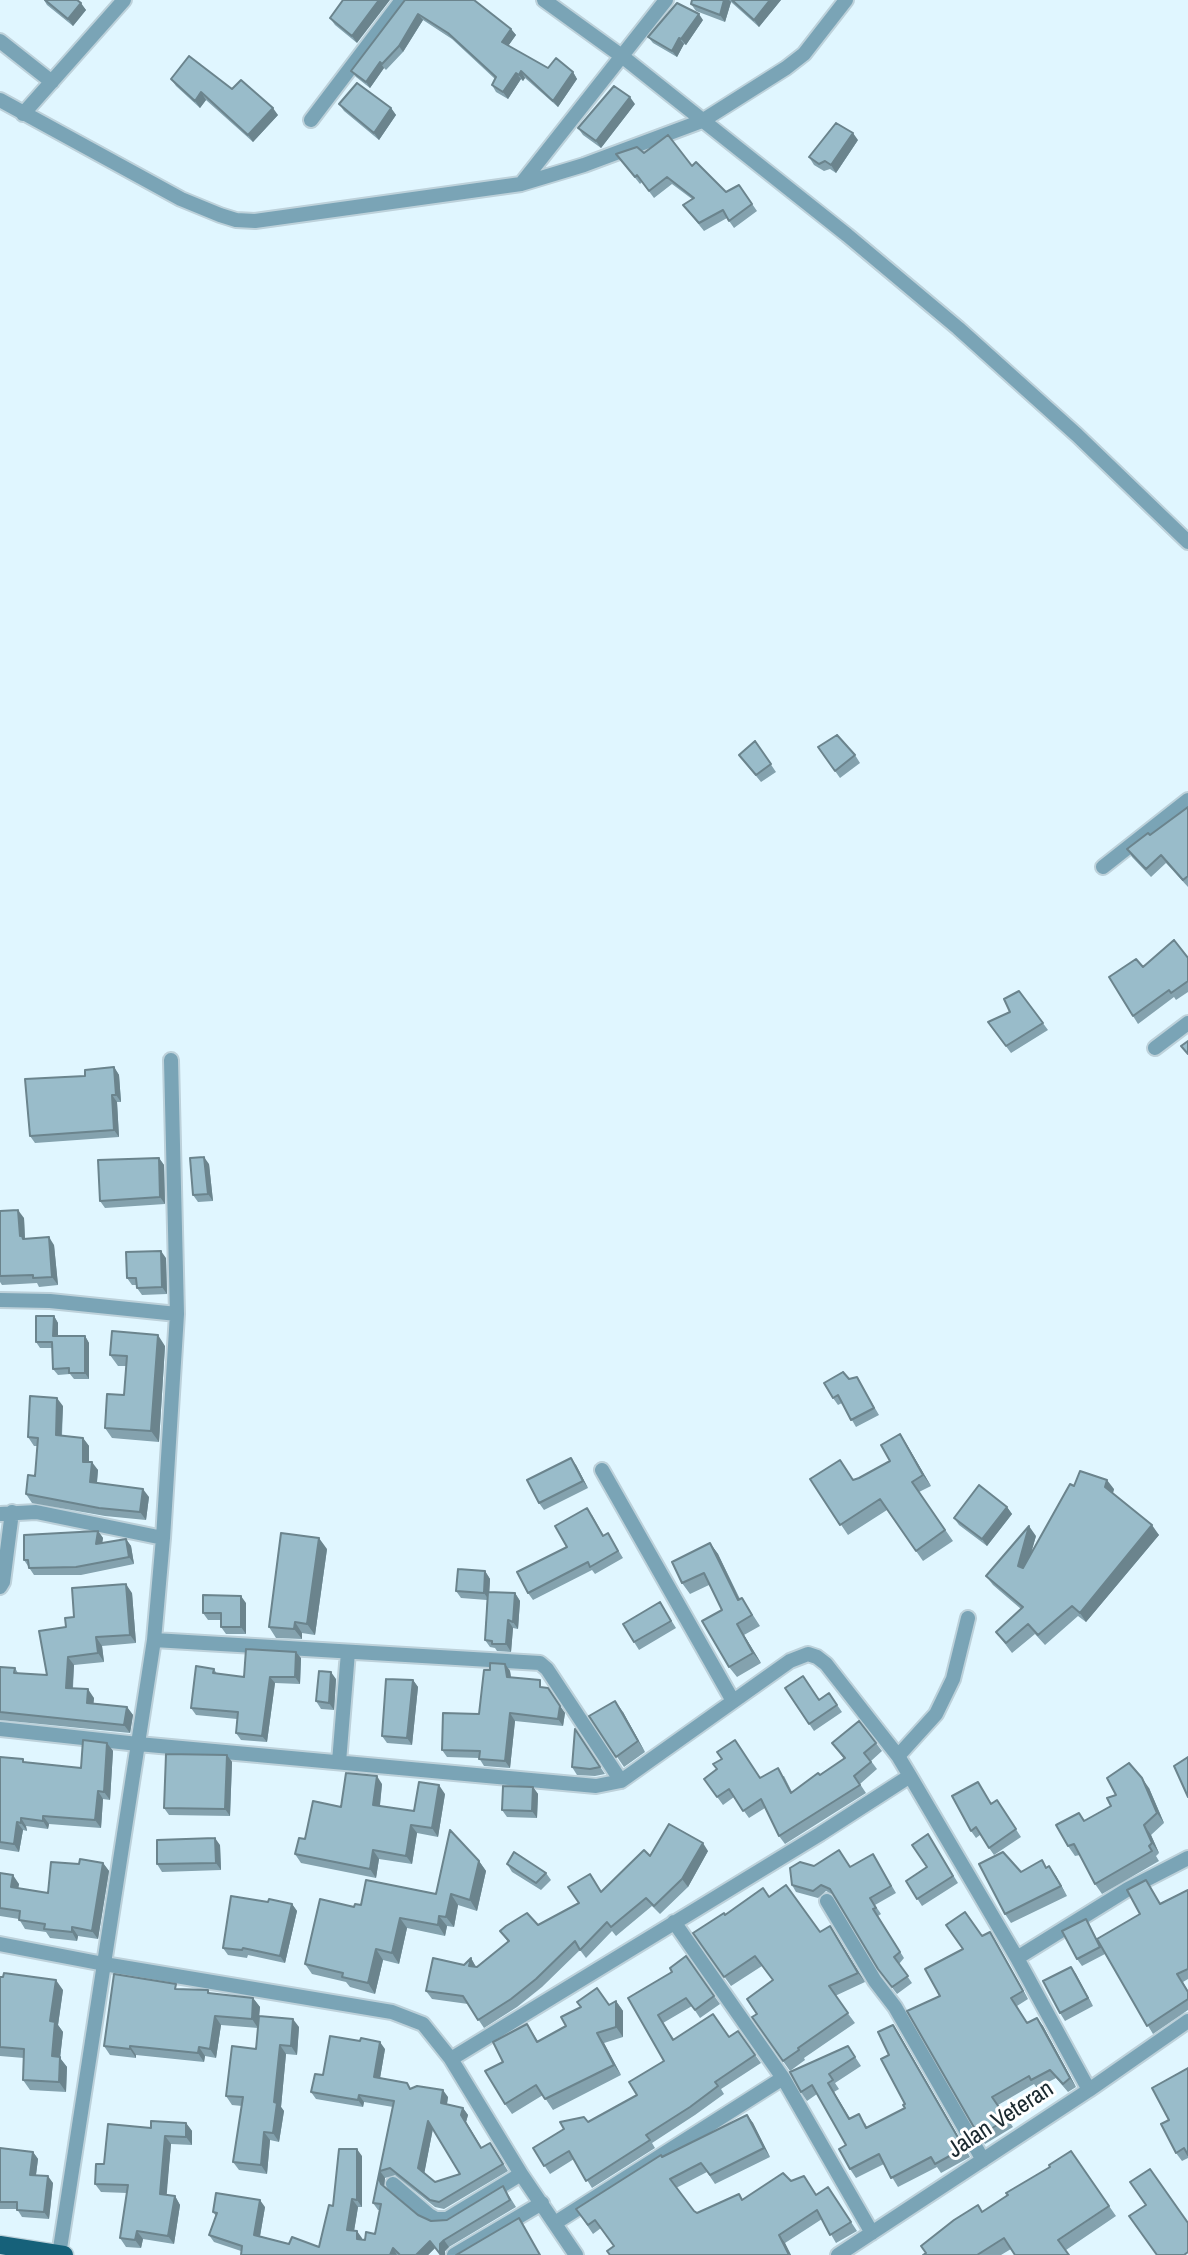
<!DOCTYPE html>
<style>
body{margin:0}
canvas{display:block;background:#e0f6ff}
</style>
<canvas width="1188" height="2255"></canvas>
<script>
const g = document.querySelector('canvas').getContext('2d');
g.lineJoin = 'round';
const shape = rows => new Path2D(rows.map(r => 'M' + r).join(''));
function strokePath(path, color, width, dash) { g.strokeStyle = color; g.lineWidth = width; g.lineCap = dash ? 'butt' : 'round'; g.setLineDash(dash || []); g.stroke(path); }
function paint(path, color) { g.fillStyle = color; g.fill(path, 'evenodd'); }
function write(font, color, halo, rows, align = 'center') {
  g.font = font + ' "Archivo Narrow",sans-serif'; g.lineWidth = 6; g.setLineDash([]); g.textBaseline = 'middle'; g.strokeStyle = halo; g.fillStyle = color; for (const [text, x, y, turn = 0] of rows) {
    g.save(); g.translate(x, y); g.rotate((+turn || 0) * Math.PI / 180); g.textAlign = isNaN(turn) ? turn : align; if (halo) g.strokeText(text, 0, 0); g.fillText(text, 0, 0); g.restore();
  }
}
const minor = shape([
 [544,0,623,57,847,235,958,328,1077,435,1188,542],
 [0,41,52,82],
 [0,100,181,199,220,215,236,220,255,221,521,184,584,165,702,121,786,68,804,54,846,0],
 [23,114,124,0],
 [311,120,402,0],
 [521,184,666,0],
 [1103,867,1188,800],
 [1155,1048,1188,1023],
 [0,1300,50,1301,177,1314],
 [602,1470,733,1701],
 [0,1514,36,1512,163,1538],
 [0,1587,3,1582,12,1512],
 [154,1640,540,1663,547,1669,621,1781],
 [0,1729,138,1744,596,1786,621,1781,790,1661,808,1654,817,1657,826,1664,898,1756,910,1776,1017,1958,1089,2090],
 [898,1756,936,1714,953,1679,968,1618],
 [339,1762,348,1652],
 [827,1901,875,1981,895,2007,983,2160],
 [674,1922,783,2078,872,2233],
 [0,1944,104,1964,392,2012,423,2024,451,2059,521,2174,576,2255],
 [1017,1958,1128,1889,1188,1858],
 [451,2059,820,1834,910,1776],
 [393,2184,429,2215,436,2219,447,2219,521,2174],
 [555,2223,783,2078],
 [59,2255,154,1640,163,1538,177,1314,171,1060],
 [454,2255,542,2203],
 [838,2255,1089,2090,1188,2021]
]);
const primary = shape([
 [0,2245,64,2255]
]);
const wall = shape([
 [44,0,77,0,86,10,73,26,47,5],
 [343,0,357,43,335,25,330,18],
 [405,0,511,29,516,35,508,46,548,68,573,72,577,79,558,107,525,78,523,81,521,79,508,99,496,92,492,85,495,79,452,39,423,20,403,52,386,70,384,68,370,88,356,77,351,71],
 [692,0,781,0,759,27,731,2,725,22,696,11,691,4],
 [703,20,686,45,684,44,677,57,653,43,648,37],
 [171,79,232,89,278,115,253,142,206,100,200,108,176,86],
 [339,104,391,108,396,115,379,140,344,111],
 [635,104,601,148,583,135,578,128],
 [858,140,836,173,830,169,824,171,814,165,809,157],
 [644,153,692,166,726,192,739,185,757,211,734,228,727,218,704,231,683,205,692,199,672,184,654,198,642,182,640,184,616,154],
 [755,741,776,772,761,782,739,755],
 [818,747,855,755,860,763,840,778],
 [1188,807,1188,887,1166,863,1151,877,1132,857,1127,849,1150,835],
 [1188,958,1188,992,1176,1000,1174,997,1138,1024,1133,1016,1143,967],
 [1019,991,1048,1030,1011,1053,988,1022,1010,1012],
 [114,1067,119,1075,121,1102,117,1102,119,1137,35,1143,30,1136,85,1076],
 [159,1158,164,1165,165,1204,105,1208,100,1201],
 [209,1164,213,1201,198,1202,193,1195],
 [0,1211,24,1218,25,1239,54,1245,58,1285,39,1287,37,1283,2,1285,0,1282],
 [166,1258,167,1294,142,1295,137,1288,136,1285,132,1285,127,1278],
 [54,1316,58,1323,58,1336,85,1336,89,1343,89,1379,74,1379,70,1374,58,1375,53,1369,52,1348,40,1348,36,1342],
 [165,1346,159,1442,112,1438,105,1428,124,1395,126,1366,118,1366,110,1355],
 [857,1377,879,1415,856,1427,842,1403,838,1405,833,1398,849,1379],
 [63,1406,62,1436,83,1438,89,1446,89,1462,98,1470,97,1483,149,1497,146,1520,105,1516,32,1503,26,1494,35,1476,38,1446,34,1446,28,1437],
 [900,1434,907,1445,931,1486,919,1492,953,1541,923,1561,887,1510,848,1535,810,1479,854,1480,890,1461],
 [576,1465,588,1488,544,1510,539,1503],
 [1074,1486,1114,1489,1113,1493,1159,1535,1086,1622,1078,1616,1045,1645,1035,1634,1012,1653,996,1632,1021,1609,993,1585,986,1576,1036,1536,1031,1552],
 [1007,1507,1012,1514,987,1546,959,1525,954,1518],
 [592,1515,604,1536,608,1533,623,1558,595,1574,592,1570,533,1600,528,1593],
 [98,1531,103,1538,102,1543,126,1539,131,1546,134,1564,81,1575,34,1575,24,1560],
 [710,1543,718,1554,740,1599,742,1598,760,1626,744,1635,761,1663,737,1677,729,1667,722,1610,709,1585,690,1594,682,1583],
 [327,1549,315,1635,302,1633,302,1639,276,1638,269,1627],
 [485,1571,490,1579,489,1592,515,1593,520,1601,518,1629,513,1628,511,1652,497,1651,495,1648,490,1647,485,1640,487,1600,461,1598,456,1591],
 [132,1593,136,1643,102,1646,104,1662,74,1665,73,1688,94,1698,93,1703,127,1707,133,1715,130,1733,0,1720,0,1667,15,1668,18,1673,47,1675,66,1627,74,1617],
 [660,1602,676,1628,639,1650,634,1642],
 [246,1603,246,1634,226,1634,221,1627,221,1620,208,1620,203,1613],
 [301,1658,300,1684,275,1683,267,1742,241,1740,236,1733,237,1719,196,1715,191,1708,214,1669,217,1674,244,1677],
 [505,1664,510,1671,511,1678,545,1688,565,1713,563,1726,515,1721,510,1768,484,1766,479,1758,447,1757,442,1750,479,1714,490,1670],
 [336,1679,334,1710,321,1709,316,1701],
 [413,1680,418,1687,412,1745,387,1743,382,1736],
 [785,1688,819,1700,829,1693,842,1712,814,1731],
 [623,1712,645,1752,624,1767,589,1716],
 [575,1729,605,1774,595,1776,577,1775,572,1767],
 [107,1743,113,1751,110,1800,103,1799,101,1828,49,1824,48,1829,26,1826,27,1831,23,1830,19,1852,0,1849,0,1757,26,1762,81,1768],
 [832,1743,876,1743,882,1751,871,1761,877,1769,860,1784,866,1793,785,1844,779,1836,765,1808,749,1818,734,1797,723,1805,704,1779,784,1776,792,1792,844,1759],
 [227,1755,232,1762,230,1816,169,1815,164,1808],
 [978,1782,991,1804,997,1800,1021,1837,994,1855,980,1835,976,1838,971,1831],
 [382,1784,380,1806,414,1811,445,1794,438,1837,417,1833,412,1864,379,1859,376,1878,301,1863,295,1854,305,1839,341,1807],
 [533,1787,538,1794,537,1818,507,1817,502,1810],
 [1149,1788,1164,1823,1151,1835,1159,1853,1156,1856,1159,1861,1102,1894,1095,1884,1080,1855,1075,1856,1068,1846,1079,1813,1085,1821],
 [928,1834,958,1883,922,1906,906,1881,927,1867],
 [220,1845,221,1870,162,1872,157,1864],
 [708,1851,688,1887,660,1914,652,1906,616,1936,612,1931,586,1958,580,1950,542,1987,517,2007,484,2028,468,2004,432,1999,426,1991,464,1965,471,1958,476,1967,508,1942,500,1931,538,1925,601,1892,650,1856],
 [873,1854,896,1893,875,1905,881,1914,878,1916,904,1958,899,1964,912,1983,897,1994,878,1969,834,1895,826,1891,818,1898,796,1892,792,1885,814,1866,850,1867],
 [479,1861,486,1871,477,1911,458,1905,454,1927,447,1926,445,1936,407,1928,399,1964,383,1960,375,1994,350,1987,346,1982,312,1974,305,1964,354,1907,436,1894],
 [103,1863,109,1871,98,1939,78,1936,77,1941,50,1938,46,1932,25,1929,19,1919,0,1916,0,1873,19,1884,18,1888,48,1893,79,1864],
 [507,1864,546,1873,551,1880,541,1890,512,1872],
 [1047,1867,1056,1876,1067,1896,1011,1923,1005,1914,1021,1872],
 [1151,1888,1160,1903,1188,1890,1188,1979,1183,1982,1188,1991,1188,2010,1153,2034,1105,1954,1082,1966,1077,1959,1086,1919,1097,1939,1140,1914],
 [769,1897,820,1932,830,1926,865,1982,835,1996,855,2023,804,2058,805,2060,790,2071,752,2017,757,2014,773,1980,762,1966,731,1986,693,1933,725,1915],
 [268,1902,292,1904,297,1911,285,1963,248,1955,247,1958,228,1955,223,1948],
 [990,1932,995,1940,1028,1999,1017,2006,1027,2023,1037,2018,1043,2026,1076,2087,1068,2092,1056,2078,1037,2088,1034,2084,998,2105,1013,2127,985,2144,979,2136,940,1996,963,1949],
 [686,1956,720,2004,700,2018,692,2006,663,2023,674,2039,729,2037,738,2031,761,2063,721,2089,724,2094,695,2115,652,2143,655,2148,592,2188,574,2159,550,2174,533,2148,588,2122,637,2095,664,2061,628,1998,672,1972],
 [1071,1967,1093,2006,1065,2021,1060,2013],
 [0,1977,63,1990,58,2025,63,2032,60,2058,67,2067,66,2092,30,2090,23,2080,24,2058,0,2056],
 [179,1989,208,1990,210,1993,253,1998,260,2007,259,2016,299,2027,297,2055,286,2054,281,2107,284,2111,279,2142,270,2140,267,2174,239,2170,233,2162,242,2106,232,2105,226,2096,256,2049,258,2028,221,2025,216,2058,205,2056,204,2062,136,2055,136,2058,110,2055,104,2046],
 [616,2001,623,2011,623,2037,604,2043,621,2075,553,2110,543,2095,512,2114,505,2104,503,2062,527,2024,538,2041],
 [893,2025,899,2034,970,2157,941,2173,937,2167,898,2187,884,2164,856,2178,850,2169,846,2145,817,2094,807,2101,801,2092,848,2046,861,2066,835,2083,839,2089,834,2092,850,2118,865,2123,867,2127,905,2108,905,2104,889,2055],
 [385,2049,380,2078,411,2089,448,2097,447,2104,463,2108,468,2115,466,2122,482,2148,495,2150,508,2171,444,2209,435,2207,395,2175,385,2178,384,2186,418,2215,431,2221,447,2220,503,2186,516,2207,449,2247,445,2251,445,2255,440,2255,435,2248,428,2255,241,2255,241,2251,214,2242,209,2235,216,2216,213,2212,265,2207,260,2236,289,2244,319,2247,333,2206,362,2156,362,2207,358,2207,354,2231,362,2239,365,2240,375,2234,380,2210,378,2210,373,2203,393,2107,364,2102,363,2107,316,2099,311,2092,323,2075],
 [433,2129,460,2174,435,2182,424,2173],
 [1188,2068,1188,2158,1182,2161,1176,2153,1169,2120],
 [747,2115,753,2123,770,2157,715,2184,707,2172,676,2188,694,2211,697,2213,743,2200,791,2181,816,2194,828,2187,857,2231,836,2243,822,2219,785,2243,791,2255,610,2255,614,2246,601,2228,593,2234,576,2209,662,2157],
 [186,2123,192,2131,192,2145,171,2144,166,2195,175,2196,180,2205,174,2244,143,2239,141,2248,126,2247,120,2238,127,2193,101,2192,95,2184,104,2164,151,2128],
 [0,2148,33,2152,38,2159,36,2175,53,2183,49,2219,22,2217,17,2209,0,2209],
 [1071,2151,1116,2216,1066,2250,1011,2249,1001,2255,923,2255,982,2212,1050,2167]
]);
const shadedWall = shape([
 [379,0,390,0,357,43,352,36],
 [724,0,729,0,731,2,725,22,720,15],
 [770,0,781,0,759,27,754,20],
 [81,3,86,10,73,26,68,19],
 [418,14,423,20,403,52,399,46],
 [699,14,703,20,686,45,681,39],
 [511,29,516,35,506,49,502,42],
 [679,38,684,44,677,57,672,51],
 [380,62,384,68,370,88,366,82],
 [521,71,525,78,523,81,519,75],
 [573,72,577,79,558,107,553,101],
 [516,73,521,79,508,99,503,92],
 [201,92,206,100,200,108,195,101],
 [630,97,635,104,601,148,596,141],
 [273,108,278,115,253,142,248,135],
 [391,108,396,115,379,140,374,133],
 [853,133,858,140,836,173,831,165],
 [114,1067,119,1075,121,1102,116,1095],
 [112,1095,117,1102,119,1137,114,1130],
 [204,1157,209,1164,213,1201,208,1194],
 [159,1158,164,1165,165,1204,160,1197],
 [18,1210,24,1218,25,1240,28,1245,20,1236],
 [49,1237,54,1245,58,1285,52,1277],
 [161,1251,166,1258,167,1294,162,1287],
 [54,1316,58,1323,58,1343,53,1336],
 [158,1335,165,1346,159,1442,151,1431],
 [85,1336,89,1343,89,1379,85,1373],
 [57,1398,63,1406,61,1443,56,1435],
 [900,1434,907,1445,931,1486,923,1475],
 [83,1438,89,1446,89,1470,83,1462],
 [571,1458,576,1465,588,1488,583,1481],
 [92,1462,98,1470,96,1491,90,1482],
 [1107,1480,1114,1489,1112,1496,1105,1487],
 [143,1489,149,1497,146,1520,140,1512],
 [1007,1507,1012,1514,987,1546,982,1539],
 [1152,1525,1159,1535,1086,1622,1080,1613],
 [1029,1526,1036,1536,1025,1575,1018,1566],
 [98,1531,103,1538,101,1551,96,1544],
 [319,1538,327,1549,315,1635,307,1624],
 [126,1539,131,1546,134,1564,129,1557],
 [710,1543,718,1554,745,1611,738,1600],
 [485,1571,490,1579,489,1600,484,1593],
 [126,1584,132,1593,136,1643,130,1635],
 [515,1593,520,1601,518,1629,513,1622],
 [241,1596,246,1603,246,1634,241,1627],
 [508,1620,513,1628,511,1652,506,1644],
 [295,1622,302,1633,302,1639,294,1629],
 [737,1624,744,1635,761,1663,753,1653],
 [96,1637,102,1646,104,1662,98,1653],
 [296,1652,301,1658,300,1684,295,1677],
 [68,1657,74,1665,72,1696,66,1688],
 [505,1664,510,1671,512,1684,507,1677],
 [331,1672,336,1679,334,1710,329,1703],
 [270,1677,275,1683,267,1742,262,1736],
 [413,1680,418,1687,412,1745,407,1738],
 [548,1688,565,1713,563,1726,558,1719],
 [88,1689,94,1698,93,1711,87,1703],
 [615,1701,623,1712,645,1752,638,1741],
 [127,1707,133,1715,130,1733,124,1725],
 [510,1713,515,1721,510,1768,505,1761],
 [107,1743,113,1751,110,1800,104,1792],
 [227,1755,232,1762,230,1816,225,1809],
 [377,1776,382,1784,379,1813,373,1805],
 [1142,1778,1149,1788,1164,1823,1157,1813],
 [439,1785,445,1794,438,1837,432,1828],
 [533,1787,538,1794,537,1818,532,1811],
 [98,1791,103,1799,101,1828,95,1820],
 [43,1816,49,1824,48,1829,43,1821],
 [21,1818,26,1826,27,1831,21,1823],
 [17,1822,23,1830,19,1852,14,1844],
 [411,1825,417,1833,412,1864,406,1856],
 [1144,1825,1151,1835,1159,1853,1152,1843],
 [215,1838,220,1845,221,1870,216,1863],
 [703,1843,708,1851,688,1887,682,1879],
 [373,1850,379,1859,376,1878,370,1869],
 [479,1861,486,1871,477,1911,470,1900],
 [103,1863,109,1871,98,1939,92,1931],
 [1049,1866,1056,1876,1067,1896],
 [13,1875,19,1884,17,1896,11,1887],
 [451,1894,458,1905,454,1927,446,1917],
 [292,1904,297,1911,285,1963,280,1956],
 [439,1916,447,1926,445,1936,438,1925],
 [400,1918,407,1928,399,1964,392,1953],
 [830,1926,836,1935,865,1982,858,1973],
 [72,1927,78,1936,77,1941,72,1932],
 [990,1932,995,1940,1028,1999,1023,1991],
 [376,1949,383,1960,375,1994,368,1983],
 [471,1958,476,1967,475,1974,469,1966],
 [1071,1967,1076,1974,1093,2006,1088,1998],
 [56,1980,63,1990,58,2025,63,2032,60,2058,67,2067,66,2092,59,2082,52,2056,50,2021],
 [253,1998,260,2007,258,2028,252,2019],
 [616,2001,623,2011,623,2037,616,2027],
 [215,2016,221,2025,216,2058,210,2049],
 [1037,2018,1043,2026,1076,2087,1070,2078],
 [293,2019,299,2027,297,2055,291,2046],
 [893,2025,899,2034,970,2157,964,2148],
 [597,2033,604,2043,621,2075,614,2065],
 [380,2042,385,2049,379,2084,374,2077],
 [280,2045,286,2054,281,2107,284,2111,279,2142,273,2133,274,2102],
 [130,2046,136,2055,136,2058,130,2049],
 [199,2047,205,2056,204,2062,198,2053],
 [828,2083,834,2092,855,2128,849,2119],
 [443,2090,448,2097,446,2110,441,2103],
 [359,2095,364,2102,363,2107,358,2100],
 [463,2108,468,2115,466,2122,486,2155,461,2115],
 [747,2115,753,2123,770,2157,764,2148],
 [428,2121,433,2128,424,2175,418,2168],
 [186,2123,192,2131,192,2145,186,2137],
 [264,2132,270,2140,267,2174,261,2165],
 [165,2136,171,2144,166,2203,160,2194],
 [357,2149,362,2156,362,2207,357,2200],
 [33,2152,38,2159,35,2182,30,2175],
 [380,2171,385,2178,384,2187,379,2179],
 [48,2176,53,2183,49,2219,44,2212],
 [175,2196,180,2205,174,2244,168,2236],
 [352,2199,358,2207,353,2237,347,2230],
 [260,2200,265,2207,259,2242,254,2235],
 [137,2231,143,2239,141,2248,135,2240],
 [357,2231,362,2238,362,2246,357,2239],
 [779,2235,785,2243,791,2255,789,2255],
 [444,2240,449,2247,445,2251,445,2255,442,2255,440,2252,440,2244],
 [430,2241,435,2248,428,2255,416,2255],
 [393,2248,397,2255,390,2255]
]);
const building = shape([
 [45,0,77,0,81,3,68,19,45,0],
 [343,0,379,0,352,36,330,18,343,0],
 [405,0,474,0,511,29,502,42,548,68,556,58,573,72,553,101,521,71,519,75,516,73,503,92,492,85,496,77,448,33,418,14,399,46,382,64,380,62,366,82,351,71,405,0],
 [692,0,724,0,720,15,691,4,692,0],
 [732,0,770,0,754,20,732,0],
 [677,3,699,14,681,39,679,38,672,51,648,37,677,3],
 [189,56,232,89,241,80,273,108,248,135,201,92,195,101,171,79,189,56],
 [357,83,391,108,374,133,339,104,357,83],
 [614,86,630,97,596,141,578,128,614,86],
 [836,123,853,133,831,165,825,161,819,164,809,157,836,123],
 [668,135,692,166,696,162,726,192,739,185,752,204,729,221,723,210,699,223,683,205,694,198,667,177,649,191,637,175,635,177,616,154,637,147,644,153,668,135],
 [837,735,855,755,835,771,818,747,837,735],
 [755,741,771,764,756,775,739,755,755,741],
 [1188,807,1188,876,1183,880,1161,855,1146,869,1127,849,1148,833,1150,835,1188,807],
 [1174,940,1188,958,1188,981,1171,993,1169,990,1133,1016,1109,977,1136,959,1143,967,1174,940],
 [1019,991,1043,1023,1006,1046,988,1022,1010,1012,1004,999,1019,991],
 [1188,1041,1188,1054,1181,1046,1188,1041],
 [114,1067,116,1095,112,1095,114,1130,30,1136,25,1079,85,1076,85,1070,114,1067],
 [204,1157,208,1194,193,1195,190,1158,204,1157],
 [159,1158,160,1197,100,1201,98,1160,159,1158],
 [18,1210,20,1236,22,1236,23,1239,49,1237,52,1277,33,1278,33,1275,0,1276,0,1211,18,1210],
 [161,1251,162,1287,137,1288,136,1278,127,1278,126,1252,161,1251],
 [36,1316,54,1316,53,1336,85,1336,85,1373,69,1373,69,1368,53,1369,52,1342,36,1342,36,1316],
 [112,1331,158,1335,151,1431,105,1428,107,1394,124,1395,127,1356,110,1355,112,1331],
 [843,1372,849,1379,857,1377,874,1408,851,1420,838,1395,833,1398,824,1383,843,1372],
 [30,1396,57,1398,56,1435,83,1438,83,1462,92,1462,90,1482,143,1489,140,1512,99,1508,26,1494,28,1475,35,1476,38,1438,28,1437,30,1396],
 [900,1434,923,1475,912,1482,945,1530,916,1551,880,1499,840,1525,810,1479,840,1460,853,1480,859,1478,890,1461,881,1445,900,1434],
 [571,1458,583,1481,539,1503,527,1480,571,1458],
 [1080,1471,1107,1480,1105,1487,1152,1525,1080,1613,1072,1606,1038,1635,1028,1624,1006,1643,996,1632,1023,1607,986,1576,1029,1526,1018,1566,1023,1568,1070,1484,1074,1486,1080,1471],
 [979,1485,1007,1507,982,1539,954,1518,979,1485],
 [587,1508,603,1536,608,1533,618,1551,590,1567,588,1562,528,1593,517,1572,567,1547,555,1526,587,1508],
 [98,1531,96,1544,126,1539,129,1557,76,1567,29,1568,28,1560,24,1560,24,1535,98,1531],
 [281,1533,319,1538,307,1624,295,1622,294,1629,269,1627,281,1533],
 [710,1543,738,1600,742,1598,752,1615,737,1624,753,1653,729,1667,702,1621,722,1610,704,1573,682,1583,672,1562,710,1543],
 [458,1569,485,1571,484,1593,456,1591,458,1569],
 [126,1584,130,1635,96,1637,98,1653,68,1657,66,1688,88,1689,87,1703,127,1707,124,1725,0,1712,0,1667,15,1668,14,1673,47,1675,39,1631,66,1627,65,1618,74,1617,72,1588,126,1584],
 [488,1592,515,1593,513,1622,508,1620,506,1644,492,1644,492,1641,485,1640,488,1592],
 [203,1595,241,1596,241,1627,221,1627,221,1613,203,1613,203,1595],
 [660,1602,671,1621,634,1642,623,1624,660,1602],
 [246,1649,296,1652,295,1677,270,1677,262,1736,236,1733,238,1712,191,1708,196,1666,214,1669,213,1673,244,1677,246,1649],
 [490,1663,505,1664,507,1677,540,1680,540,1687,548,1688,560,1706,558,1719,510,1713,505,1761,479,1759,480,1751,442,1750,443,1713,479,1714,484,1670,490,1670,490,1663],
 [319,1671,331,1672,329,1703,316,1701,319,1671],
 [803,1676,819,1700,829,1693,837,1705,809,1724,785,1688,803,1676],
 [386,1679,413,1680,407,1738,382,1736,386,1679],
 [615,1701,638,1741,616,1757,589,1716,615,1701],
 [859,1721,876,1743,864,1753,871,1762,854,1776,860,1785,779,1836,761,1799,743,1811,729,1789,717,1797,704,1779,717,1769,713,1764,722,1759,717,1752,735,1740,760,1778,778,1768,791,1793,818,1773,820,1775,845,1758,832,1743,859,1721],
 [575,1729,600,1767,590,1769,572,1767,575,1729],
 [83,1740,107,1743,104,1792,98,1791,95,1820,43,1816,43,1821,21,1818,21,1823,17,1822,14,1844,0,1842,0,1757,23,1759,23,1762,81,1768,83,1740],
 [166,1754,227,1755,225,1809,164,1808,166,1754],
 [1188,1757,1188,1797,1174,1766,1188,1757],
 [1129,1763,1142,1778,1157,1813,1144,1825,1152,1843,1149,1846,1152,1851,1095,1884,1074,1844,1068,1846,1056,1825,1079,1813,1084,1821,1111,1806,1107,1798,1116,1795,1107,1778,1129,1763],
 [346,1773,377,1776,373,1805,414,1811,419,1782,439,1785,432,1828,411,1825,406,1856,373,1850,370,1869,295,1854,299,1838,305,1839,313,1801,341,1807,346,1773],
 [978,1782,991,1804,997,1800,1016,1829,989,1848,976,1827,971,1831,952,1796,978,1782],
 [503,1786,533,1787,532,1811,502,1810,503,1786],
 [669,1824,703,1843,682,1879,654,1906,646,1898,611,1927,607,1922,580,1950,575,1941,536,1979,511,1999,478,2020,463,1996,426,1991,433,1958,464,1965,471,1958,469,1966,477,1967,509,1941,500,1931,506,1926,527,1913,538,1925,579,1903,568,1887,590,1874,601,1892,644,1850,650,1856,669,1824],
 [450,1830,479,1861,470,1900,451,1894,446,1917,439,1916,438,1925,400,1918,392,1953,376,1949,368,1983,342,1977,343,1973,305,1964,320,1899,354,1907,355,1904,361,1905,366,1880,436,1894,450,1830],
 [928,1834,953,1876,917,1899,906,1881,927,1867,912,1845,928,1834],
 [215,1838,216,1863,157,1864,157,1840,215,1838],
 [839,1850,850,1867,873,1854,891,1886,870,1898,876,1908,873,1909,900,1952,894,1957,908,1976,892,1987,878,1969,830,1889,821,1885,813,1891,792,1885,790,1868,800,1862,814,1866,839,1850],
 [514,1852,546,1873,536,1883,507,1864,514,1852],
 [1003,1852,1021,1872,1042,1860,1046,1868,1049,1866,1061,1886,1005,1914,979,1864,1003,1852],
 [80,1859,103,1863,92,1931,72,1927,72,1932,44,1929,45,1924,19,1920,20,1911,0,1908,0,1873,13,1875,11,1887,48,1893,51,1862,79,1864,80,1859],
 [1146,1880,1160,1904,1188,1890,1188,1969,1177,1974,1188,1992,1188,1999,1147,2026,1097,1939,1140,1914,1127,1890,1146,1880],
 [786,1885,820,1932,830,1926,858,1973,829,1986,848,2013,798,2048,799,2050,783,2061,752,2017,757,2014,747,1999,773,1980,755,1956,724,1977,693,1933,724,1913,725,1915,763,1888,769,1897,786,1885],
 [231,1896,268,1902,269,1899,292,1904,280,1956,243,1948,242,1950,223,1948,231,1896],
 [965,1912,982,1936,990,1932,1023,1991,1011,1998,1027,2023,1037,2018,1070,2078,1063,2084,1050,2070,1031,2080,1029,2076,992,2097,1007,2119,979,2136,907,2011,940,1996,925,1969,963,1949,946,1925,965,1912],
 [1086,1919,1100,1947,1077,1959,1062,1931,1086,1919],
 [686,1956,714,1996,695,2010,686,1998,658,2015,673,2040,713,2014,729,2037,738,2031,755,2055,715,2082,718,2086,690,2107,646,2135,650,2140,586,2181,569,2151,544,2166,533,2148,564,2129,560,2122,584,2117,588,2122,637,2095,629,2082,664,2061,628,1998,672,1972,670,1968,686,1956],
 [1071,1967,1088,1998,1060,2013,1043,1981,1071,1967],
 [4,1973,56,1980,50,2021,55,2022,52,2056,60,2057,59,2082,23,2080,24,2049,0,2047,0,1977,3,1977,4,1973],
 [114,1974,176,1984,175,1989,208,1990,208,1993,253,1998,252,2019,215,2016,210,2049,199,2047,198,2053,130,2046,130,2049,104,2046,114,1974],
 [597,1988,609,2005,616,2001,616,2027,597,2033,614,2065,545,2099,536,2085,505,2104,485,2071,503,2062,493,2042,527,2024,537,2042,566,2026,561,2017,581,2007,577,2002,597,1988],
 [259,2016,293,2019,291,2046,280,2045,274,2102,277,2103,273,2133,264,2132,261,2165,233,2162,243,2097,226,2096,232,2046,256,2049,259,2016],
 [893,2025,964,2148,935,2164,931,2157,891,2178,879,2154,850,2169,839,2149,846,2145,812,2085,801,2092,790,2072,848,2046,855,2057,829,2074,833,2080,828,2083,849,2119,859,2114,866,2128,905,2108,903,2105,905,2104,881,2059,889,2055,878,2032,893,2025],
 [330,2036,360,2041,361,2038,380,2042,374,2077,407,2083,410,2089,417,2086,443,2090,441,2103,463,2108,461,2115,481,2148,490,2143,503,2164,439,2202,430,2200,390,2168,380,2171,379,2179,381,2184,418,2215,431,2221,447,2220,503,2186,510,2200,444,2240,440,2244,440,2252,443,2255,441,2255,430,2241,416,2255,400,2255,393,2248,390,2255,241,2255,242,2246,209,2235,217,2213,213,2212,216,2193,260,2200,254,2235,289,2244,292,2237,319,2247,329,2205,333,2206,339,2149,357,2149,357,2200,352,2199,347,2230,357,2231,357,2239,365,2240,366,2232,375,2234,381,2204,373,2203,394,2101,359,2095,358,2100,311,2092,315,2074,323,2075,330,2036],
 [428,2121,460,2174,435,2182,418,2168,428,2121],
 [1188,2068,1188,2155,1184,2148,1176,2153,1161,2124,1169,2120,1152,2088,1188,2068],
 [747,2115,764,2148,710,2175,701,2163,670,2179,694,2211,697,2213,739,2194,742,2200,783,2173,791,2181,804,2176,816,2195,828,2187,851,2222,830,2235,817,2210,779,2235,789,2255,610,2255,607,2251,614,2246,595,2220,588,2225,576,2209,661,2155,662,2157,747,2115],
 [151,2121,186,2123,186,2137,165,2136,160,2194,175,2196,168,2236,137,2231,135,2240,120,2238,128,2185,95,2184,96,2164,104,2164,108,2124,151,2128,151,2121],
 [0,2148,33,2152,30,2175,48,2176,44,2212,17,2210,17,2202,0,2202,0,2148],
 [1071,2151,1109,2206,1058,2240,1069,2255,1015,2255,1004,2238,977,2255,923,2255,926,2253,921,2246,954,2220,978,2205,982,2212,1008,2195,1006,2193,1050,2167,1049,2165,1071,2151],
 [1150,2169,1188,2223,1188,2252,1184,2255,1157,2255,1129,2216,1146,2205,1130,2182,1150,2169],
 [519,2218,540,2255,456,2255,519,2218]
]);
const streetNames = [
 ["Jalan Veteran",1001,2120,-33]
];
strokePath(minor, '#bdd1da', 18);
strokePath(primary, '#bdd1da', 21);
strokePath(minor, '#7aa4b6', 14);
strokePath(primary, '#16617a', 18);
paint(wall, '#84a2ae');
paint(shadedWall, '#6b848d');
paint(building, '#99bcca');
strokePath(building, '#6b848d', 2);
write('24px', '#1b292f', '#fff', streetNames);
</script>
